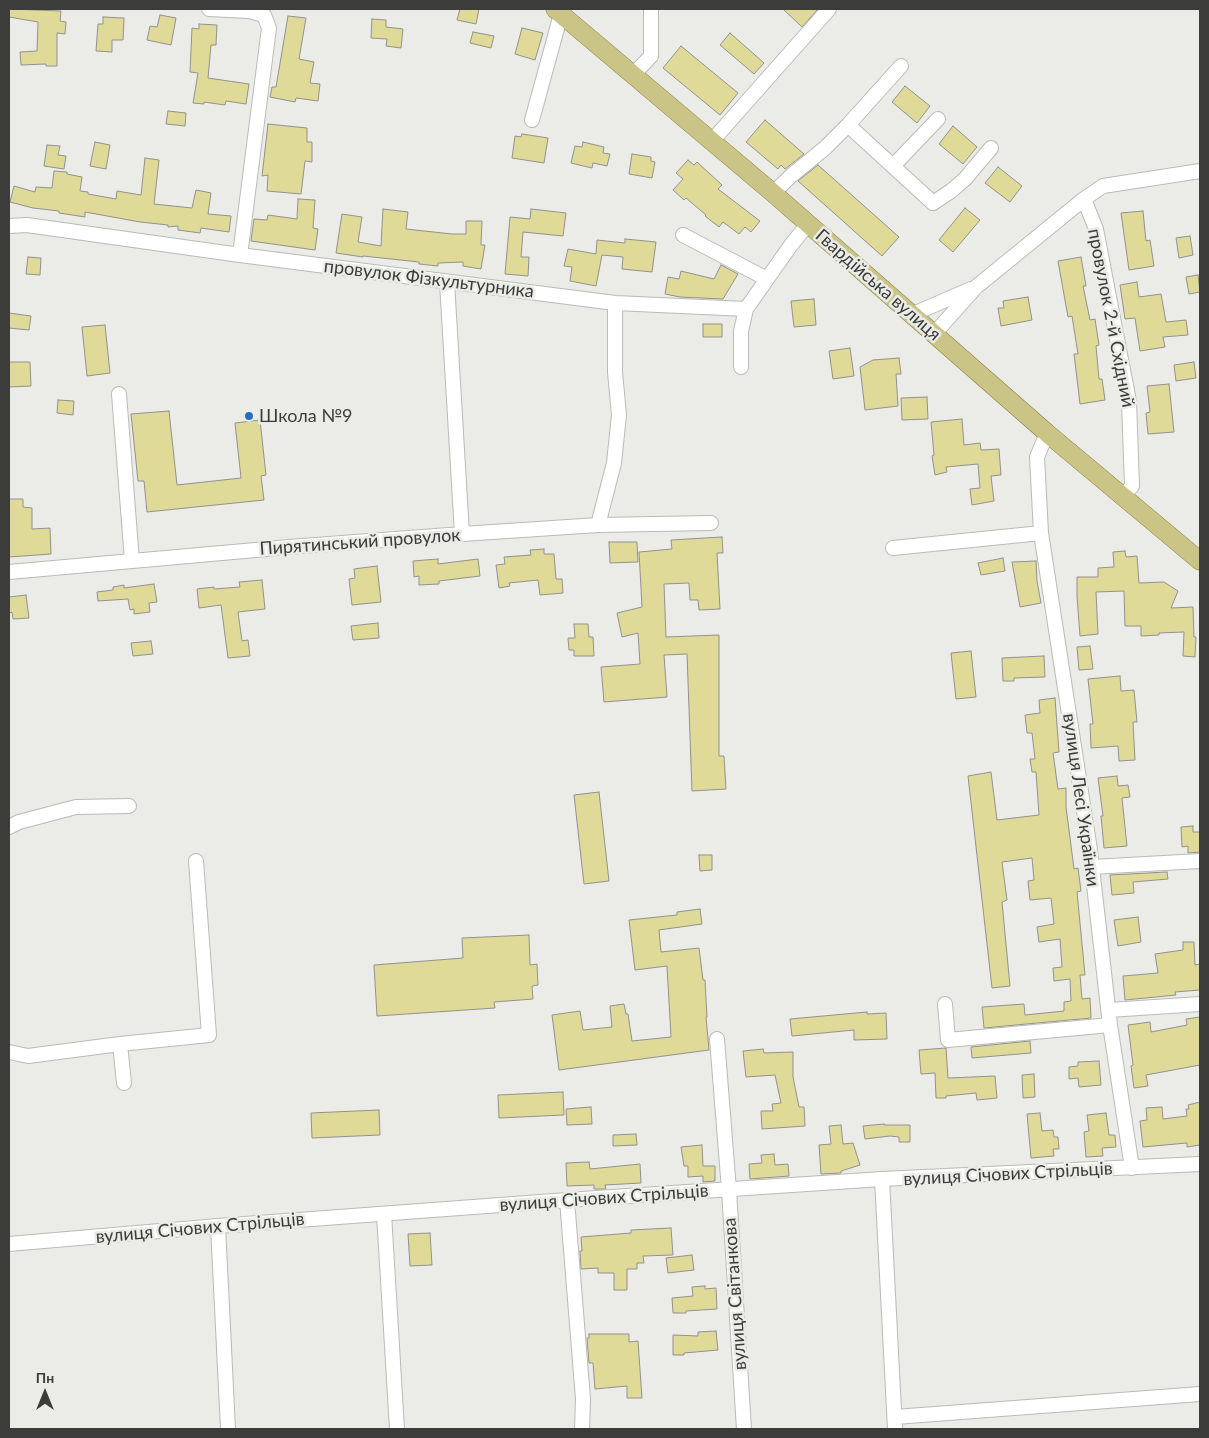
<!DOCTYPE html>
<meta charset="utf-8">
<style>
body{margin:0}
#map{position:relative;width:1209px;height:1438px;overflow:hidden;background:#ebebe8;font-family:Lato,sans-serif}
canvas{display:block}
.frame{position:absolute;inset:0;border:10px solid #3c3c3b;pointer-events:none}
.north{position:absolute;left:20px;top:1368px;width:50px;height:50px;-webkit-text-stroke:4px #ebebe8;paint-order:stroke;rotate:0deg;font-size:14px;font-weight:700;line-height:20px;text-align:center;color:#3c3c3b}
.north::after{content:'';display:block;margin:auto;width:18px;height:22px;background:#3c3c3b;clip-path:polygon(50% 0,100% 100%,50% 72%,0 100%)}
</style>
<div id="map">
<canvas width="1209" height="1438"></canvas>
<div class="frame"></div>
<div class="north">Пн</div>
</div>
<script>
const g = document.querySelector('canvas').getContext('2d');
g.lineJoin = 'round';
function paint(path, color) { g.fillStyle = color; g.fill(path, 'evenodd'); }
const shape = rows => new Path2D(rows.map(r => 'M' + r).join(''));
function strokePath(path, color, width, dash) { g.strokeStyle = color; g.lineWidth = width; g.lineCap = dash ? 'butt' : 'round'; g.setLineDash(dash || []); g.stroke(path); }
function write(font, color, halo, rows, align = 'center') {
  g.font = font + ' Lato,sans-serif'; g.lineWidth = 5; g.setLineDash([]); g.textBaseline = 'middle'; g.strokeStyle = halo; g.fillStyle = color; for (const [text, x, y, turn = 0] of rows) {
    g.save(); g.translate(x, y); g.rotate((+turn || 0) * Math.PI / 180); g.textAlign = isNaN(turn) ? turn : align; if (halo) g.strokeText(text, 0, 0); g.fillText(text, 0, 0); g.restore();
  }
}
const building = shape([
 [9,9,61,11,60,21,66,22,65,34,57,33,57,66,46,66,46,64,21,65,20,52,37,51,38,22,9,17,9,9],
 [460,9,479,9,476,24,457,20,460,9],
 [783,9,818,9,802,27,783,9],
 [160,15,176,18,171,45,147,40,150,26,157,27,160,15],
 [288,16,306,18,299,59,314,62,310,83,320,84,318,101,296,98,295,102,270,97,272,87,276,87,288,16],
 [103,17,124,18,123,40,112,40,112,52,96,51,98,24,103,24,103,17],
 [372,19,386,20,386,27,403,29,401,48,386,46,387,39,371,38,372,19],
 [199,24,217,25,216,45,211,45,208,78,249,84,246,104,226,101,225,105,204,102,204,104,193,103,198,73,190,72,192,28,199,29,199,24],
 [522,28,543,33,535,60,515,54,522,28],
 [473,32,494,36,491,48,470,43,473,32],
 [730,33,764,63,754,74,720,45,730,33],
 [681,46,738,93,720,115,663,68,681,46],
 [905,86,930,106,917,123,892,102,905,86],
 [168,111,186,113,185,126,166,124,168,111],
 [765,120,804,154,785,169,781,165,778,169,746,142,765,120],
 [268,124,307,128,307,142,312,142,312,162,305,161,301,194,267,191,268,175,262,176,268,124],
 [953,126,977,147,963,164,939,144,953,126],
 [522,134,548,138,544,163,512,158,515,136,521,137,522,134],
 [95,142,110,145,106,169,90,166,95,142],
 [583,142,604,147,603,153,610,154,607,166,593,163,592,168,571,163,575,146,582,147,583,142],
 [47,145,60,146,58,155,66,156,64,169,44,166,47,145],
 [632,154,651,157,651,161,655,162,652,178,629,174,632,154],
 [145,158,159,160,154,204,192,208,196,190,211,193,208,214,231,216,229,232,201,228,200,233,178,230,178,226,168,227,168,225,140,222,85,212,85,217,59,213,59,211,33,208,10,202,14,186,35,192,36,187,52,188,54,171,67,172,67,174,82,177,80,191,88,192,88,194,116,199,117,191,141,195,145,158],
 [688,160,694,165,697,162,722,185,718,189,760,221,751,232,745,227,739,234,723,222,719,227,705,216,706,215,686,198,684,200,673,190,683,179,676,173,688,160],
 [818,165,899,237,882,256,798,181,818,165],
 [998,167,1022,186,1010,202,985,183,998,167],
 [298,199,315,200,313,228,318,229,315,250,251,241,254,219,267,220,268,215,297,219,298,199],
 [965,208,980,220,953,252,939,240,965,208],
 [383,209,408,212,406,229,452,234,466,234,466,221,482,221,481,245,485,245,481,269,463,266,463,262,438,263,438,266,419,264,419,262,363,256,363,257,336,253,342,214,362,217,358,242,381,246,383,209],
 [531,209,566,213,563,236,523,232,521,257,529,257,528,276,505,274,510,217,530,219,531,209],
 [1143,211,1146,241,1150,240,1154,266,1129,270,1121,213,1143,211],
 [1190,236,1193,255,1179,258,1176,238,1190,236],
 [625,239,656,242,652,272,622,269,623,257,602,255,596,286,570,281,572,267,564,266,568,249,596,254,597,240,625,243,625,239],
 [28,257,41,258,40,275,26,274,28,257],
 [1081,257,1086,286,1083,286,1090,320,1095,319,1099,345,1096,346,1099,379,1102,379,1105,400,1080,404,1074,354,1078,354,1072,316,1068,317,1058,261,1081,257],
 [721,265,738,274,723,299,680,297,665,294,668,277,679,279,681,271,714,279,721,265],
 [1198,275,1200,292,1189,294,1186,277,1198,275],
 [1137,282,1139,297,1161,294,1166,322,1186,320,1188,335,1163,337,1165,347,1140,351,1135,318,1125,319,1120,285,1137,282],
 [1028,297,1032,320,1001,326,998,308,1004,308,1003,301,1028,297],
 [814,299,816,325,794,327,791,301,814,299],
 [9,313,31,316,29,330,9,328,9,313],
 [703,324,722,324,722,337,703,337,703,324],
 [105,325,110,373,87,376,82,327,105,325],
 [850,348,854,376,833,379,829,351,850,348],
 [899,358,901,374,896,374,898,406,865,410,860,367,873,360,899,358],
 [9,362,30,362,31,386,9,387,9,362],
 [1194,362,1196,378,1176,381,1174,365,1194,362],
 [1169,384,1174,432,1148,434,1146,413,1150,412,1147,386,1169,384],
 [927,397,928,419,902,420,901,398,927,397],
 [58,400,74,401,73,415,57,413,58,400],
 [169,411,177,485,241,478,235,423,260,420,266,475,261,476,264,500,147,512,144,481,138,481,131,414,169,411],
 [962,419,964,445,980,443,981,450,999,449,1001,475,991,476,994,501,972,505,970,489,980,488,978,464,946,467,947,472,935,475,932,456,934,455,931,422,962,419],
 [9,499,23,499,23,507,32,508,32,529,50,528,51,554,9,557,9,499],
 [722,537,723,553,717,553,720,609,699,610,698,600,690,600,689,583,664,584,666,637,719,635,719,756,724,756,726,789,692,791,687,654,664,655,667,697,604,702,601,667,640,664,638,633,622,637,617,613,642,607,639,552,672,549,671,540,722,537],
 [609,542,637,542,638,562,610,563,609,542],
 [544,549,544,554,554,554,556,579,562,579,563,593,540,595,538,580,509,583,510,586,499,588,496,565,505,564,504,557,531,555,530,550,544,549],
 [1125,551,1126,557,1137,556,1139,583,1164,582,1178,591,1171,608,1193,607,1194,637,1196,637,1195,657,1183,656,1184,632,1159,633,1159,635,1141,636,1141,626,1125,626,1124,591,1096,592,1098,634,1080,636,1077,596,1077,577,1098,577,1098,568,1114,567,1113,552,1125,551],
 [1003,558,1005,571,981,575,978,563,1003,558],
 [438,559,438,564,478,559,480,576,439,581,439,584,419,585,419,576,414,577,413,561,438,559],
 [1036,561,1037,581,1041,603,1020,607,1012,562,1036,561],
 [377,566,381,602,352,605,349,579,355,578,354,569,377,566],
 [262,580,265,609,238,612,242,641,248,640,250,656,228,658,221,605,199,608,197,589,214,587,214,589,240,587,239,582,262,580],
 [154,584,157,602,149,603,150,612,134,614,134,609,130,610,128,599,98,601,97,592,113,590,113,587,124,585,124,588,154,584],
 [26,595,29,618,13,619,12,612,9,613,9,597,26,595],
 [378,623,379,638,353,640,351,626,378,623],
 [574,624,588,624,589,637,593,637,594,656,574,656,574,650,569,650,568,638,575,638,574,624],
 [151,641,153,654,133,656,131,643,151,641],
 [1090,646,1093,669,1079,670,1077,647,1090,646],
 [971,651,976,697,956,699,951,653,971,651],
 [1044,656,1045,677,1014,678,1014,681,1003,681,1002,658,1044,656],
 [1120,676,1121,691,1134,690,1137,722,1133,722,1135,760,1119,761,1118,746,1091,748,1090,724,1093,724,1088,679,1120,676],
 [1055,698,1059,752,1053,753,1058,789,1066,788,1066,807,1074,869,1078,868,1081,891,1077,892,1085,975,1080,975,1082,999,1090,998,1091,1018,984,1028,982,1007,1024,1004,1025,1015,1064,1011,1064,1002,1071,1001,1070,979,1054,981,1053,968,1062,967,1060,939,1039,942,1037,927,1054,924,1051,898,1030,900,1028,881,1034,880,1032,858,1002,862,1007,900,1002,902,1010,986,992,988,968,776,991,772,997,820,1039,815,1036,772,1032,772,1030,759,1035,759,1032,733,1027,733,1025,715,1040,713,1039,700,1055,698],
 [1117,776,1118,786,1128,785,1130,797,1122,798,1127,846,1104,848,1101,816,1103,816,1098,778,1117,776],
 [599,792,609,881,584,884,574,795,599,792],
 [1193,826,1193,832,1200,832,1200,852,1188,853,1188,846,1182,847,1181,827,1193,826],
 [699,855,712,855,712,870,700,871,699,855],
 [1167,872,1168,879,1133,882,1134,893,1112,895,1110,875,1167,872],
 [700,909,702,924,659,930,661,952,699,948,703,980,705,980,707,1017,706,1017,709,1050,559,1070,552,1015,580,1011,583,1030,612,1027,610,1006,624,1004,626,1014,628,1014,632,1041,671,1037,667,966,635,970,629,920,677,915,677,912,700,909],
 [1138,917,1141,942,1118,946,1114,920,1138,917],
 [529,935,530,965,537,964,538,985,532,986,533,999,494,1002,495,1008,377,1016,374,965,463,958,462,938,529,935],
 [1183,942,1194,942,1195,965,1200,964,1200,990,1175,992,1176,995,1125,1000,1123,976,1158,973,1155,954,1183,950,1183,942],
 [867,1012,867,1014,886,1013,887,1039,854,1040,854,1030,792,1036,790,1019,867,1012],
 [1200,1017,1200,1065,1146,1075,1148,1086,1134,1088,1131,1066,1133,1065,1128,1025,1150,1022,1151,1032,1187,1025,1186,1019,1200,1017],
 [1030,1041,1031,1053,972,1058,971,1047,1030,1041],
 [946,1048,948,1078,995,1076,997,1098,977,1100,976,1093,946,1096,946,1098,936,1098,935,1073,921,1074,919,1050,946,1048],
 [763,1049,764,1053,793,1052,793,1077,799,1107,804,1107,805,1126,762,1129,761,1111,773,1111,772,1104,781,1103,775,1075,746,1077,743,1051,763,1049],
 [1099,1061,1101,1085,1079,1087,1078,1078,1069,1079,1069,1067,1078,1066,1078,1062,1099,1061],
 [1034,1074,1035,1097,1023,1098,1022,1075,1034,1074],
 [563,1092,564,1115,499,1118,498,1095,563,1092],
 [1200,1102,1200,1145,1187,1147,1187,1143,1143,1147,1140,1121,1147,1120,1146,1108,1162,1107,1163,1119,1187,1116,1186,1109,1189,1109,1188,1105,1200,1102],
 [591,1107,592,1124,567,1125,566,1109,591,1107],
 [379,1110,380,1135,312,1138,311,1113,379,1110],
 [1040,1113,1042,1131,1053,1130,1054,1137,1058,1137,1059,1149,1053,1149,1054,1156,1031,1158,1027,1114,1040,1113],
 [1106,1113,1109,1135,1115,1135,1116,1147,1102,1148,1103,1156,1086,1157,1084,1132,1089,1131,1087,1115,1106,1113],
 [884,1124,884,1125,910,1125,910,1142,899,1142,899,1137,890,1136,865,1139,863,1126,884,1124],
 [841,1125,843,1144,853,1143,860,1165,841,1171,841,1173,821,1174,819,1145,831,1144,829,1126,841,1125],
 [636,1134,637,1145,613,1146,613,1135,636,1134],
 [702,1145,703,1166,715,1166,715,1181,703,1182,703,1176,688,1177,688,1166,684,1166,681,1147,702,1145],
 [774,1154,775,1165,788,1164,789,1176,750,1179,749,1164,762,1163,761,1155,774,1154],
 [589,1162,590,1169,640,1164,641,1183,605,1185,606,1189,594,1189,594,1185,567,1186,566,1163,589,1162],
 [671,1228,673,1255,643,1256,644,1263,637,1263,637,1269,627,1269,627,1290,614,1290,614,1273,598,1273,598,1268,581,1269,580,1251,582,1251,581,1237,631,1233,631,1230,671,1228],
 [430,1233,432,1265,410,1266,408,1234,430,1233],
 [692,1255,694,1270,668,1273,666,1258,692,1255],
 [705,1286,705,1289,716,1288,717,1309,686,1311,686,1313,673,1313,672,1298,693,1296,692,1287,705,1286],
 [716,1331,718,1350,684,1353,684,1355,673,1355,673,1335,698,1336,698,1332,716,1331],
 [589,1334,629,1334,629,1342,638,1341,642,1398,627,1398,627,1386,595,1389,593,1363,589,1363,587,1338,589,1338,589,1334]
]);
const minor = shape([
 [209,9,249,11,264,15,269,28,240,255],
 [633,75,651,56,651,9],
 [532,120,561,14],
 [848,125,933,203,951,191,965,179,991,148],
 [712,141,829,9],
 [893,166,938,119],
 [773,193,792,175,825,148,848,125,901,66],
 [1084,199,1096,229,1129,401,1132,486,1123,496],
 [9,226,27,225,240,255,615,303,746,309,791,245,808,224],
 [683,235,767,279],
 [447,282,462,534],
 [911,315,971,289],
 [934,334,976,287,1084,199,1103,186,1200,171],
 [741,367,741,331,746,309],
 [119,394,132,561],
 [1047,433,1037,457,1041,533,1090,850,1110,1025,1132,1168],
 [598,525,614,463,619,415,615,372,615,303],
 [893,548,1041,533],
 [9,572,289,547,462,534,598,525,711,523],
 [9,827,19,822,76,807,129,806],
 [1092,867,1200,861],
 [945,1004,948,1040,1110,1025],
 [1109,1010,1200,1004],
 [717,1039,729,1190,744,1429],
 [120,1044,124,1083],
 [9,1052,28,1056,120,1044,209,1035,196,861],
 [882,1179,895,1429],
 [567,1200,583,1399,582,1429],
 [384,1214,397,1429],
 [218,1226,228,1429],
 [9,1244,218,1226,567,1200,882,1179,1200,1164],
 [895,1417,1200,1394]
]);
const major = shape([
 [555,9,773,193,1047,433,1200,561]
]);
const markers = [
 [249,416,5,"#276dbd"]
];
const streetNames = [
 ["провулок Фізкультурника",429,279,7],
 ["Гвардійська вулиця",878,285,41],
 ["провулок 2-й Східний",1111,318,79],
 ["Пирятинський провулок",360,542,-4],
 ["вулиця Лесі Українки",1081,800,82],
 ["вулиця Січових Стрільців",1008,1174,-3],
 ["вулиця Січових Стрільців",604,1198,-4],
 ["вулиця Січових Стрільців",200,1228,-5],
 ["вулиця Світанкова",735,1294,-94]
];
const poiNames = [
 ["Школа №9",259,416]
];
paint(building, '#dfda98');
strokePath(building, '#92918e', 1);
strokePath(minor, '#babab7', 16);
strokePath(major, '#827c38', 19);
strokePath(minor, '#fff', 14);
strokePath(major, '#cac587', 18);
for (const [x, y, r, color] of markers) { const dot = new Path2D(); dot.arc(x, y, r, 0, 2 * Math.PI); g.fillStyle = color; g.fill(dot); strokePath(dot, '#ebebe8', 2); }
write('18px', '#3c3c3b', '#ebebe8', streetNames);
write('18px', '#3c3c3b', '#ebebe8', poiNames, 'left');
</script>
